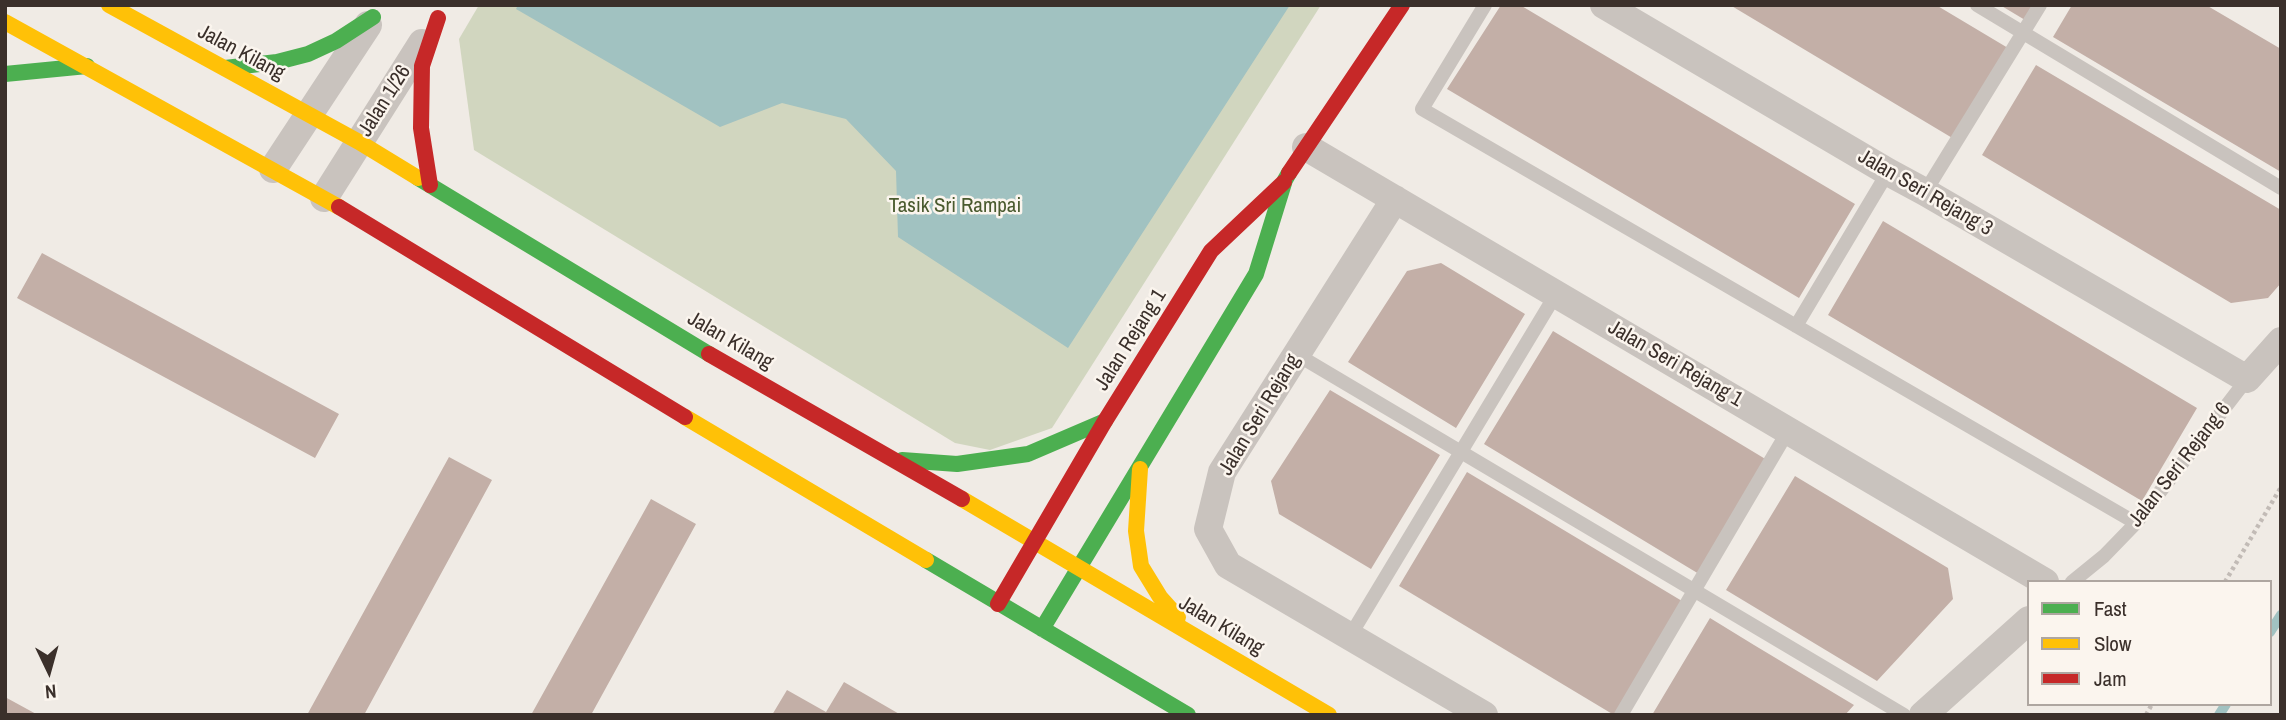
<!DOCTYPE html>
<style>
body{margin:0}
#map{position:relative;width:2286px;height:720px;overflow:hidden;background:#f0ebe5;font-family:"Archivo Narrow",sans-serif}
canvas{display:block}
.frame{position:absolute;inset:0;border:7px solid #3b302b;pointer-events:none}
.legend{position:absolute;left:2027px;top:580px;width:245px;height:126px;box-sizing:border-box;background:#fbf5ee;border:2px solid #aea6a0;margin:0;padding:9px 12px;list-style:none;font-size:21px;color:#3b302b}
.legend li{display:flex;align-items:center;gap:14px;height:35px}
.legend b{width:35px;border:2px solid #aea6a0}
.north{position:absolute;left:14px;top:636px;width:70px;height:70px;-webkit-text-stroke:5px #fbf5ee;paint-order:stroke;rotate:175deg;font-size:19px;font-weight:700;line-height:28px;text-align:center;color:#3b302b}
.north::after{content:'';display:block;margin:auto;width:24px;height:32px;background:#3b302b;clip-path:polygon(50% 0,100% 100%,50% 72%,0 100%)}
</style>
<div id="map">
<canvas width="2286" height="720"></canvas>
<div class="frame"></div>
<ul class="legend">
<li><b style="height:9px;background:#4caf50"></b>Fast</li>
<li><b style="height:9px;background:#ffc107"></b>Slow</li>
<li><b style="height:9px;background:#c62828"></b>Jam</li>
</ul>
<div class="north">N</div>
</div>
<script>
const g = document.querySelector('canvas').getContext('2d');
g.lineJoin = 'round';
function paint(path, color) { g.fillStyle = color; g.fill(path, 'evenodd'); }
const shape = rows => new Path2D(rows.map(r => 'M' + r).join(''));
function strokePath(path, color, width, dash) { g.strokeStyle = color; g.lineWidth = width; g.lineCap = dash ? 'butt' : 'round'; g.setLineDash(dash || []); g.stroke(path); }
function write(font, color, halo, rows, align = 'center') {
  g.font = font + ' "Archivo Narrow",sans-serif'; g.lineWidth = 5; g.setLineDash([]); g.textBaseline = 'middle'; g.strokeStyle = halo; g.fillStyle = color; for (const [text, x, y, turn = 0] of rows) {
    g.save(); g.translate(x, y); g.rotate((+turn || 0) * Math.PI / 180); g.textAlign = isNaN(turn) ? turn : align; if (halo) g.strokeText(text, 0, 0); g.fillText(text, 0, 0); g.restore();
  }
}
const green = shape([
 [479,5,1321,5,1052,428,990,450,955,443,474,150,459,39]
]);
const water = shape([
 [518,5,1290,5,1068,348,898,237,896,171,846,119,782,103,720,127,516,9]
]);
const stream = shape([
 [2270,632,2281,615],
 [2219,715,2226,704]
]);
const building = shape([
 [1501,5,1520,5,1855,204,1799,298,1447,89],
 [1730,5,1936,5,2008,48,1954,139],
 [2000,5,2034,5,2025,20],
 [2072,5,2206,5,2281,49,2281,172,2053,37],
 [2036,65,2281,210,2281,283,2268,298,2231,303,1982,155],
 [1883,221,2197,408,2142,501,1828,315],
 [42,253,339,414,315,458,17,298],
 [1441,263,1525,314,1456,428,1348,362,1407,271],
 [1553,331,1767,460,1699,574,1484,444],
 [1330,390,1440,455,1371,569,1279,514,1271,481],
 [449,457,492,480,364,715,307,715],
 [1467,472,1682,601,1614,715,1399,586],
 [1795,476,1948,568,1953,599,1877,681,1726,590],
 [651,499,696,524,591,715,531,715],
 [1710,618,1754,645,1854,705,1845,715,1652,715],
 [844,682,901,715,772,715,787,690,826,712],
 [5,697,38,715,5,715]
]);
const path = shape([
 [2225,582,2281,487],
 [2146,715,2152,704]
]);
const lane = shape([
 [1485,5,1422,109,2136,523],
 [1977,5,2281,188],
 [1925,192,2040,5],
 [1796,326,1888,172],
 [1296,354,1904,715],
 [2072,582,2104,556,2136,523,2247,379],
 [1350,636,1556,294],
 [1621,715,1788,431]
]);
const street = shape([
 [1604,5,1888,172,1925,192,2247,379,2281,341],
 [1306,147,2045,582],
 [273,169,368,25],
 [324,198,422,43],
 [1395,199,1222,472,1208,529,1228,565,1484,715],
 [1923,715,2029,620]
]);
const fast = shape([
 [225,68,277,62,308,54,336,41,373,17],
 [5,74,87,66],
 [418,178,709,354],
 [902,460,957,464,1028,454,1105,421],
 [926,560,1188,715],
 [1042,629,1256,274,1285,180,1289,173]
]);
const slow = shape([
 [109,5,359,142,418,178],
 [5,22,339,207],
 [685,417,926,560],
 [1140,469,1136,531,1141,566,1160,597,1178,617],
 [962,499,1329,715]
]);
const jam = shape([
 [1289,173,1402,5],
 [430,185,421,128,422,66,438,18],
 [339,207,685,417],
 [709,354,962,499],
 [998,604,1105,421,1211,251,1284,182]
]);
const streetNames = [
 ["Jalan Kilang",241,53,28],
 ["Jalan 1/26",385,101,-58],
 ["Jalan Seri Rejang 3",1925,193,30],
 ["Jalan Rejang 1",1131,340,-58],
 ["Jalan Kilang",730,341,30],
 ["Jalan Seri Rejang 1",1675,364,30],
 ["Jalan Seri Rejang",1260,415,-59],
 ["Jalan Seri Rejang 6",2180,465,-52],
 ["Jalan Kilang",1221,626,31]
];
const parkNames = [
 ["Tasik Sri Rampai",955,206]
];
paint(green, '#d1d6bf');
paint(water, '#a1c2c1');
strokePath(stream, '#a1c2c1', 10);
paint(building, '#c3afa7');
strokePath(path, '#c2bbb6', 4.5, [3.5, 3.5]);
strokePath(lane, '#c9c3be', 14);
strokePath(street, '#c9c3be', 28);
strokePath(fast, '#4caf50', 16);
strokePath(slow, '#ffc107', 16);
strokePath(jam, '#c62828', 16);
write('21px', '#3b302b', '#fbf5ee', streetNames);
write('21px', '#4a5a2e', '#fbf5ee', parkNames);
</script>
